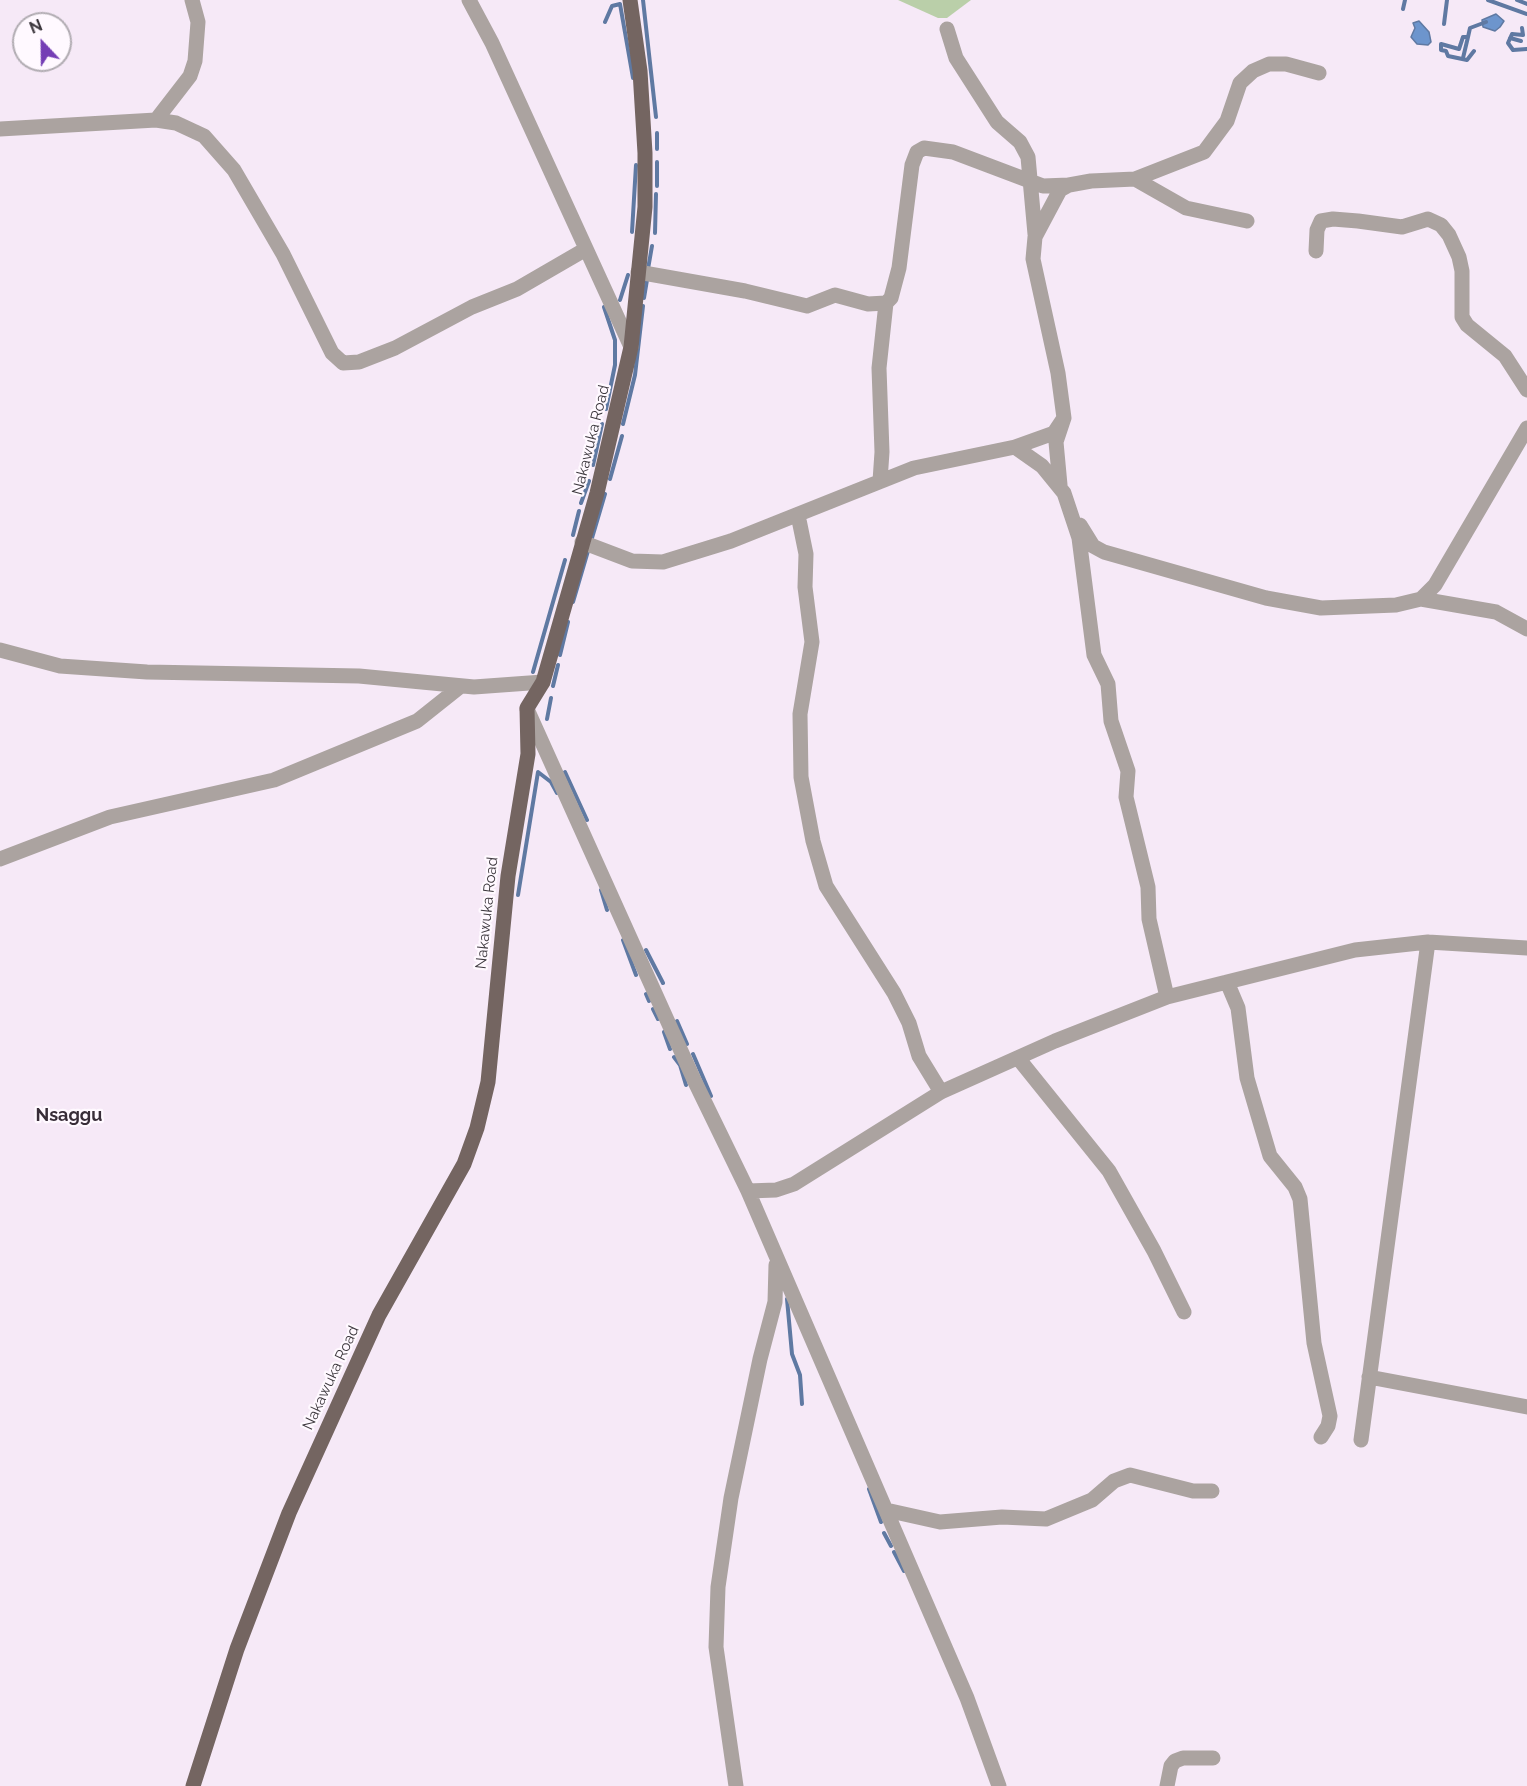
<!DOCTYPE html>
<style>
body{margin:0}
#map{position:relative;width:1527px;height:1786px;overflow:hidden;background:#f6e9f7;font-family:Raleway,sans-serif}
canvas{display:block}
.north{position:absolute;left:12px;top:12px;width:60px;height:60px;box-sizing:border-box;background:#fff9ff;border:2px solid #b1acb2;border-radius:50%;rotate:338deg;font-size:16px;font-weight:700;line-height:24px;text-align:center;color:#3d383e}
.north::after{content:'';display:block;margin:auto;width:21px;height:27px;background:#743eb5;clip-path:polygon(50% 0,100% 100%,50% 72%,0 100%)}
</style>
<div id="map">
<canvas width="1527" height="1786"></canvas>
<div class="north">N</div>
</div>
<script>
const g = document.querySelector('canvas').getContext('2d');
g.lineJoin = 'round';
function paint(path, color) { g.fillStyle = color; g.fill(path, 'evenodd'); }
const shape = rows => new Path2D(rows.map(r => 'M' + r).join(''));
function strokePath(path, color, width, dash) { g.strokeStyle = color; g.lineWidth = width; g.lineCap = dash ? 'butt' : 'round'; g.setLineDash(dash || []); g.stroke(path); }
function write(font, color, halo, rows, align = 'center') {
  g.font = font + ' Raleway,sans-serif'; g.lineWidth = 4.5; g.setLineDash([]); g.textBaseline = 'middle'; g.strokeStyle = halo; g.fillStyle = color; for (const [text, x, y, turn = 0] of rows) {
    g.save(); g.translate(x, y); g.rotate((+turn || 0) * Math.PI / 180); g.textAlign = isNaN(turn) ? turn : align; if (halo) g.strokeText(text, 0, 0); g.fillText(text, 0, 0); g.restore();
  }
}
const green = shape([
 [898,0,971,0,947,18,938,18]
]);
const water = shape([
 [1496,14,1504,21,1500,27,1495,31,1483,27,1482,20,1496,14],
 [1419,21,1429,32,1431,42,1428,45,1417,44,1411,37,1415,28,1413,23,1419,21]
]);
const stream = shape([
 [643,0,656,117],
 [1488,0,1527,14],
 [1517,0,1527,4],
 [1403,9,1405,0],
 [605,22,612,6,620,4,633,78],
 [1444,24,1447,0],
 [1522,28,1523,35,1512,34,1508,43,1513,50,1527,49],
 [1510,38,1521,41],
 [1474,51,1467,60,1448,56,1446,51,1441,50,1441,44,1459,49,1463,37,1468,37,1470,28,1486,22],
 [1463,58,1468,37],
 [657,149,657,133],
 [657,186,657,162],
 [632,232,636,165],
 [655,233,656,194],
 [648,269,652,246],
 [644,298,647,280],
 [620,300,628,275],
 [604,307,615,340,615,365,606,409],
 [623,424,635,375,643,306],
 [593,465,602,424],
 [610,479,622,436],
 [581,503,589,481],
 [573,535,579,511],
 [592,538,605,494],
 [573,602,588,551],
 [560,655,568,622],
 [533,672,565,560],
 [553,686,558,665],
 [547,719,551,698],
 [565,772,587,820],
 [601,890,607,910],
 [518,895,538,772,551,782,557,793],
 [623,940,636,975],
 [646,950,663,983],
 [646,994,649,1001],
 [653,1009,658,1019],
 [677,1021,687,1044],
 [664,1032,670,1049],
 [693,1054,711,1096],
 [674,1057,680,1065,686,1085],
 [787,1299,792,1354,800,1375,802,1404],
 [869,1489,881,1522],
 [884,1533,891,1546],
 [894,1552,904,1571]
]);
const minor = shape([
 [469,0,492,43,631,347],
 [947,29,956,58,997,122,1020,142,1028,157,1035,234],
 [156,120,190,76,195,61,198,22,192,0],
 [0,129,156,120,176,123,204,136,234,170,283,254,332,353,343,363,359,362,395,348,472,307,517,289,586,249],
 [1135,179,1204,152,1227,121,1240,83,1253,71,1269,64,1286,64,1319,73],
 [1316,251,1317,230,1321,221,1333,219,1358,221,1402,227,1428,219,1441,225,1449,235,1459,257,1462,271,1462,317,1467,325,1505,356,1527,390],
 [638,272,745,291,807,306,835,295,868,304,886,303,891,298,899,268,912,165,917,152,924,148,953,152,1043,186,1069,185],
 [1015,447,1054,433,1064,418,1058,373,1033,259,1035,237,1060,190,1069,185,1091,181,1135,179,1186,208,1247,221],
 [880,481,882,452,879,368,886,303],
 [1060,485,1056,442,1064,418],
 [798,515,806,554,805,587,812,642,800,714,801,777,813,841,826,886,894,993,909,1023,919,1056,941,1092],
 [1080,525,1093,546,1104,552,1266,598,1321,608,1396,605,1421,599,1435,585,1527,428],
 [582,542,632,561,663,562,731,541,914,468,1015,447,1042,466,1064,493,1079,538,1094,655,1108,684,1111,721,1128,771,1126,797,1148,887,1149,919,1167,997],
 [1421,599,1496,612,1527,629],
 [0,650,60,666,147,672,359,676,474,687,543,682],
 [527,709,695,1082,748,1191,967,1698,999,1786],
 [0,859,110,817,274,780,417,721,461,686],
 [1227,982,1238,1008,1247,1078,1270,1156,1295,1187,1300,1199,1314,1343,1330,1416,1328,1426,1321,1437],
 [1018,1058,1109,1171,1154,1251,1184,1312],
 [748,1191,776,1190,794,1184,941,1092,1055,1041,1167,997,1355,950,1428,942,1527,948],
 [1369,1377,1527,1407],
 [1361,1440,1428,942],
 [886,1510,940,1522,1002,1517,1046,1519,1092,1500,1114,1481,1130,1475,1193,1491,1212,1491],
 [736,1786,716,1647,718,1587,731,1498,760,1359,775,1302,776,1265],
 [1167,1786,1171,1766,1175,1761,1183,1758,1213,1758]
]);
const major = shape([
 [193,1786,237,1649,289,1513,379,1315,464,1164,477,1128,488,1082,508,876,528,754,527,708,543,682,597,493,631,347,645,207,645,153,640,71,630,0]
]);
const streetNames = [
 ["Nakawuka Road",591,440,-76],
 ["Nakawuka Road",487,913,-84],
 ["Nakawuka Road",331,1378,-65]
];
const quarterNames = [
 ["Nsaggu",69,1116]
];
paint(green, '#bacfa9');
paint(water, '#6d95cd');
strokePath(water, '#5f79a2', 1.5);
strokePath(stream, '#5f79a2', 4);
strokePath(minor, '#aba3a0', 15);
strokePath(major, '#746561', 15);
write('15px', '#3d383e', '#fff9ff', streetNames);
write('bold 18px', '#382d38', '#fff9ff', quarterNames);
</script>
